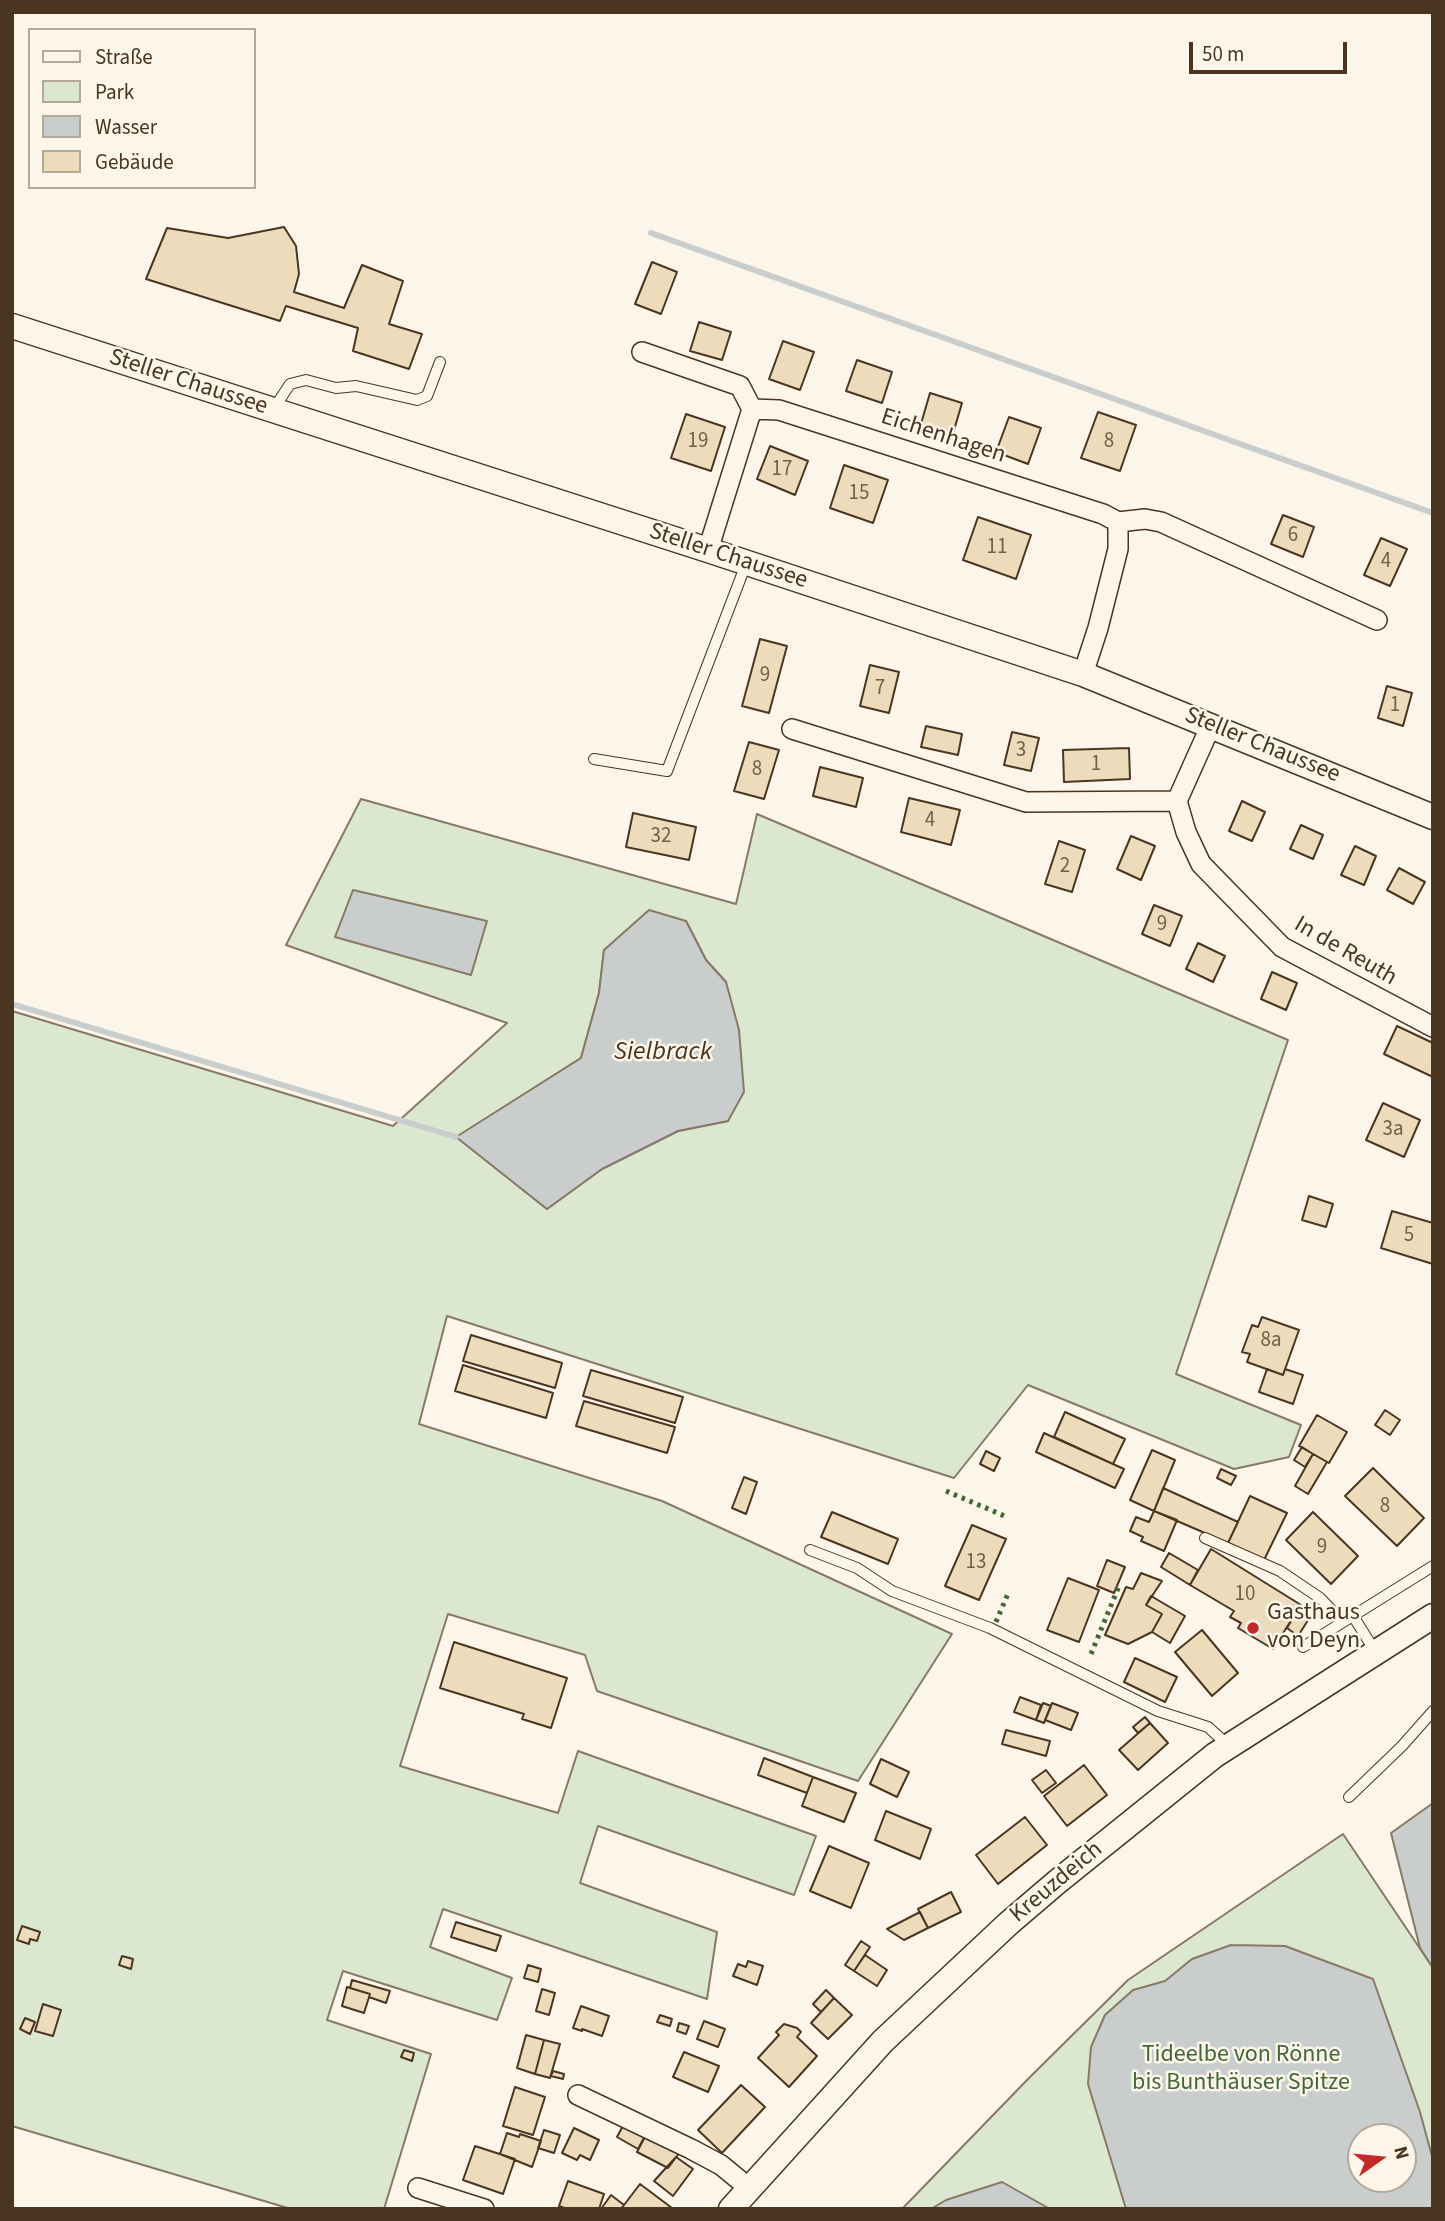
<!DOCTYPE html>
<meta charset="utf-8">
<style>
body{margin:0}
#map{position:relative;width:1445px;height:2221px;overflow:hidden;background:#fbf6e9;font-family:"Source Sans 3",sans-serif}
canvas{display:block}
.frame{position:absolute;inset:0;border:14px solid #4a3520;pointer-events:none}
.legend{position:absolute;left:28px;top:28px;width:228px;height:161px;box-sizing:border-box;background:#fbf6e9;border:2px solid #b4a999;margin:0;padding:9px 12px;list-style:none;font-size:21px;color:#4a3520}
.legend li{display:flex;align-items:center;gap:14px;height:35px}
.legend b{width:35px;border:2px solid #b4a999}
.north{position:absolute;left:1347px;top:2123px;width:70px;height:70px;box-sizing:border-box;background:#fbf6e9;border:2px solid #b4a999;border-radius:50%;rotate:75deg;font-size:19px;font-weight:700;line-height:28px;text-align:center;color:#4a3520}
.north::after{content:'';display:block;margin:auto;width:24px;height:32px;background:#c62828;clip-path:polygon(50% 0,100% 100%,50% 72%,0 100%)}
.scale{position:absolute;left:1189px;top:42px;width:158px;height:32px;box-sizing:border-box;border:4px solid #4a3520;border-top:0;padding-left:9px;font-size:21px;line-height:24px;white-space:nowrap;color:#4a3520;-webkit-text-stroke:5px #fbf6e9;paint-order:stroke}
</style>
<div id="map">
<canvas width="1445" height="2221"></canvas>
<div class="frame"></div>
<ul class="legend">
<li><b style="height:9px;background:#fbf6e9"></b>Straße</li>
<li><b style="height:19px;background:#dce7d0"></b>Park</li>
<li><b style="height:19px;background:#c9cecd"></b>Wasser</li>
<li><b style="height:19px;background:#ecdcbc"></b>Gebäude</li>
</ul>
<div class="north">N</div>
<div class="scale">50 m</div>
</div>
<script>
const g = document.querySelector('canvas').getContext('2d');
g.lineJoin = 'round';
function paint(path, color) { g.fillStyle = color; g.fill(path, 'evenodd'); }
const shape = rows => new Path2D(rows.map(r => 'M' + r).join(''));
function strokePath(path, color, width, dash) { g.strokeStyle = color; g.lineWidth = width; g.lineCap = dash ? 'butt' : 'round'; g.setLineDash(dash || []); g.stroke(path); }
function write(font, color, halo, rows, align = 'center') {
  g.font = font + ' "Source Sans 3",sans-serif'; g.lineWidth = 5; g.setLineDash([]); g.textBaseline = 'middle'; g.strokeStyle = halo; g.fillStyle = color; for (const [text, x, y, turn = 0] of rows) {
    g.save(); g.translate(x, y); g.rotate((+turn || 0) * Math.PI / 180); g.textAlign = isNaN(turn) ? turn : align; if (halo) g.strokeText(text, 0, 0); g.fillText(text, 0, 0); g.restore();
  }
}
const green = shape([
 [361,799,736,904,757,814,1288,1040,1176,1374,1301,1425,1289,1457,1234,1469,1028,1385,954,1478,447,1316,419,1424,662,1501,952,1634,858,1781,597,1691,585,1655,448,1614,400,1766,558,1813,578,1751,816,1836,794,1895,598,1826,580,1883,717,1932,707,1999,443,1909,430,1947,512,1978,497,2020,343,1971,327,2020,431,2054,384,2209,291,2209,12,2126,12,1011,393,1126,507,1023,286,945,361,799],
 [686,921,706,960,726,982,728,1121,678,1131,602,1169,547,1209,457,1137,581,1058,599,993,604,950,686,921],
 [1343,1834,1433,1968,1433,2209,902,2209,1029,2078,1128,1980,1343,1834],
 [1361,2137,1403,2137,1403,2179,1361,2179,1361,2137]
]);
const water = shape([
 [353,890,487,921,471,975,335,937,353,890],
 [649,910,686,921,706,960,726,982,739,1030,744,1092,728,1121,678,1131,602,1169,547,1209,456,1137,581,1058,599,993,604,950,649,910],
 [1433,1803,1433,1968,1420,1948,1391,1833,1433,1803],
 [1231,1945,1285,1946,1373,1979,1420,2112,1433,2160,1433,2209,1126,2209,1088,2084,1091,2047,1105,2015,1133,1990,1165,1981,1192,1959,1231,1945],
 [1403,2137,1403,2179,1361,2179,1361,2137,1403,2137],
 [1002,2182,1050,2209,931,2209,946,2200,1002,2182]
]);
const stream = shape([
 [651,233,1433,513],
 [12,1004,456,1137]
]);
const building = shape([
 [284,227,296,246,299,274,294,292,344,308,362,265,403,281,389,324,422,334,409,369,353,351,358,328,286,306,280,321,146,279,167,228,228,238,284,227],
 [652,262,677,272,661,314,635,304,652,262],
 [699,322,731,332,722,360,690,351,699,322],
 [783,341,814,352,800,390,769,379,783,341],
 [857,360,892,372,882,403,846,391,857,360],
 [930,393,962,403,952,437,920,427,930,393],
 [1098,412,1136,425,1120,471,1081,458,1098,412],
 [686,414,725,427,711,471,671,458,686,414],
 [1009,417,1041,428,1028,464,996,452,1009,417],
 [770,446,808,461,795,495,757,479,770,446],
 [844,465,888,480,873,523,830,508,844,465],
 [1283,515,1314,527,1303,557,1271,544,1283,515],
 [978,517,1031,535,1016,579,963,560,978,517],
 [1381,538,1407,549,1390,586,1364,575,1381,538],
 [760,639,787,646,769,713,742,706,760,639],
 [870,665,899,672,889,713,860,706,870,665],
 [1387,686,1412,693,1403,726,1378,718,1387,686],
 [926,726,962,734,958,755,921,747,926,726],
 [1012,732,1039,738,1031,771,1004,765,1012,732],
 [749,742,779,750,764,799,734,791,749,742],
 [1129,748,1130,779,1064,782,1063,750,1129,748],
 [820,767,863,778,856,807,813,796,820,767],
 [909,798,960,810,951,845,901,832,909,798],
 [1242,801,1265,812,1252,841,1229,831,1242,801],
 [633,813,696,827,689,860,626,847,633,813],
 [1301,825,1323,835,1313,859,1290,849,1301,825],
 [1131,836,1155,846,1141,880,1117,869,1131,836],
 [1059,841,1085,850,1072,892,1045,884,1059,841],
 [1355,846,1376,856,1364,885,1341,875,1355,846],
 [1399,868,1425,882,1413,904,1387,890,1399,868],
 [1154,905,1182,916,1170,946,1142,934,1154,905],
 [1198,943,1225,956,1213,982,1186,969,1198,943],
 [1272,972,1297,983,1286,1010,1261,999,1272,972],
 [1397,1026,1433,1043,1433,1077,1384,1054,1397,1026],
 [1383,1103,1420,1120,1404,1157,1366,1140,1383,1103],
 [1309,1196,1333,1204,1326,1227,1302,1220,1309,1196],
 [1392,1211,1433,1223,1433,1264,1381,1248,1392,1211],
 [1262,1317,1299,1330,1283,1375,1247,1362,1250,1354,1242,1352,1252,1325,1258,1327,1262,1317],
 [471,1335,562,1363,555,1388,463,1361,471,1335],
 [463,1365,553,1393,546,1418,455,1391,463,1365],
 [1267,1369,1283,1375,1285,1369,1303,1375,1293,1404,1259,1392,1267,1369],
 [591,1370,683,1397,675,1423,583,1396,591,1370],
 [584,1401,675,1427,667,1453,576,1426,584,1401],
 [1385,1410,1400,1420,1390,1435,1375,1425,1385,1410],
 [1065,1412,1125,1439,1113,1464,1054,1437,1065,1412],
 [1317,1415,1347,1432,1329,1463,1299,1446,1317,1415],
 [1044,1433,1124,1469,1115,1488,1036,1452,1044,1433],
 [1302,1447,1313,1454,1305,1467,1294,1460,1302,1447],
 [1152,1450,1175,1460,1154,1511,1130,1500,1152,1450],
 [986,1451,1000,1458,994,1471,980,1464,986,1451],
 [1313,1454,1327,1462,1308,1494,1295,1486,1313,1454],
 [1373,1468,1424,1518,1397,1546,1345,1496,1373,1468],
 [1221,1469,1236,1476,1231,1485,1217,1478,1221,1469],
 [744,1477,757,1482,746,1514,732,1508,744,1477],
 [1163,1488,1238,1522,1228,1543,1154,1511,1163,1488],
 [1250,1496,1287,1513,1264,1560,1228,1543,1250,1496],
 [1154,1511,1177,1520,1164,1551,1141,1541,1143,1537,1130,1531,1136,1517,1149,1522,1154,1511],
 [832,1512,898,1539,888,1564,821,1537,832,1512],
 [1313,1512,1358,1556,1331,1584,1286,1540,1313,1512],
 [972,1525,1006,1539,979,1600,945,1586,972,1525],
 [1211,1549,1301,1605,1273,1649,1238,1628,1241,1623,1230,1617,1234,1611,1190,1585,1211,1549],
 [1169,1553,1198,1570,1190,1585,1161,1567,1169,1553],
 [1107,1560,1125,1567,1114,1593,1097,1586,1107,1560],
 [1141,1573,1162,1581,1146,1605,1162,1614,1152,1632,1128,1644,1105,1635,1126,1587,1133,1589,1141,1573],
 [1068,1578,1099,1590,1079,1642,1047,1630,1068,1578],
 [1151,1596,1185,1616,1170,1643,1152,1632,1162,1614,1146,1605,1151,1596],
 [1298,1609,1310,1617,1298,1636,1287,1628,1298,1609],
 [1202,1630,1238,1673,1212,1696,1175,1652,1202,1630],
 [454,1642,567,1678,551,1728,522,1719,524,1714,440,1688,454,1642],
 [1135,1658,1177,1677,1165,1702,1124,1682,1135,1658],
 [1020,1697,1041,1705,1036,1720,1014,1712,1020,1697],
 [1043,1703,1051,1706,1044,1723,1036,1720,1043,1703],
 [1052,1703,1078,1713,1071,1730,1045,1720,1052,1703],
 [1145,1717,1150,1723,1138,1733,1133,1727,1145,1717],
 [1150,1723,1168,1743,1138,1770,1119,1750,1150,1723],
 [1006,1730,1050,1741,1046,1756,1002,1744,1006,1730],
 [764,1758,813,1777,807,1793,758,1775,764,1758],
 [881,1759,909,1772,897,1797,870,1784,881,1759],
 [1084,1765,1107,1795,1067,1826,1044,1796,1084,1765],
 [1046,1770,1056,1783,1042,1793,1032,1780,1046,1770],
 [813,1777,856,1793,844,1822,802,1806,813,1777],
 [886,1811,931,1829,920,1859,875,1840,886,1811],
 [1025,1817,1047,1845,998,1884,976,1855,1025,1817],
 [829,1846,869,1863,851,1908,810,1891,829,1846],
 [951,1892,961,1912,928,1928,918,1909,951,1892],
 [920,1912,928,1928,904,1940,887,1929,920,1912],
 [456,1922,501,1936,496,1951,451,1937,456,1922],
 [22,1926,40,1932,37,1941,30,1939,29,1944,17,1940,22,1926],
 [861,1941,870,1947,854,1971,845,1965,861,1941],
 [865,1955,887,1970,877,1986,854,1971,865,1955],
 [122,1956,133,1959,131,1969,119,1965,122,1956],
 [748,1961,763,1966,757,1985,733,1976,738,1964,746,1967,748,1961],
 [528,1965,541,1969,538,1982,524,1978,528,1965],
 [352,1980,390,1991,386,2003,369,1997,370,1994,350,1988,352,1980],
 [347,1987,370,1994,364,2013,342,2006,347,1987],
 [542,1989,555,1993,549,2015,536,2011,542,1989],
 [826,1990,834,1998,821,2012,813,2004,826,1990],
 [834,1998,852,2015,828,2039,811,2023,834,1998],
 [43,2004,61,2010,53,2036,35,2031,43,2004],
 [581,2006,609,2016,602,2036,582,2029,582,2031,573,2028,581,2006],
 [660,2015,672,2019,670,2026,657,2022,660,2015],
 [25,2018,35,2022,30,2034,20,2029,25,2018],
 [704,2021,725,2029,718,2047,697,2039,704,2021],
 [679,2023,689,2026,686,2034,677,2031,679,2023],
 [784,2024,797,2028,801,2032,797,2037,817,2056,789,2087,758,2058,779,2035,776,2032,784,2024],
 [526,2035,544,2040,535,2074,517,2068,526,2035],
 [544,2040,560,2044,550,2078,535,2074,544,2040],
 [404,2050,414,2053,412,2061,401,2057,404,2050],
 [684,2052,719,2066,708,2092,673,2077,684,2052],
 [553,2071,564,2074,563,2079,551,2076,553,2071],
 [741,2085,765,2107,722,2153,698,2130,741,2085],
 [515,2087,545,2097,533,2135,503,2126,515,2087],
 [625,2122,646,2134,638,2149,617,2137,625,2122],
 [574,2128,599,2140,590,2160,580,2155,577,2160,562,2153,574,2128],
 [544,2130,560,2135,554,2153,538,2148,544,2130],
 [507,2133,519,2137,520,2134,541,2141,532,2167,500,2154,507,2133],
 [647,2133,680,2152,668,2168,637,2152,647,2133],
 [475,2146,515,2159,503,2194,463,2180,475,2146],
 [676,2157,693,2169,673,2196,654,2181,676,2157],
 [568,2181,604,2194,599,2209,567,2209,559,2206,568,2181],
 [640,2184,672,2208,671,2209,621,2209,640,2184],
 [611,2195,624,2205,621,2209,601,2209,611,2195]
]);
const service = shape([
 [273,410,290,384,306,380,336,388,356,386,417,400,427,396,440,362],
 [594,759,667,771,746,564],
 [1205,1538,1280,1571,1320,1598,1343,1622],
 [810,1550,857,1568,892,1591,990,1628,1158,1711,1208,1727,1229,1746],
 [1353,1616,1375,1651],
 [1303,1647,1433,1566],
 [1349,1797,1402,1746,1433,1711]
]);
const minor = shape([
 [642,352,740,386,752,409,708,550],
 [752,409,779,410,1103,514,1118,522,1118,549,1098,628,1083,674],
 [1118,522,1145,519,1161,522,1377,620],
 [1211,725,1177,801,1186,832,1201,864,1282,947,1433,1027],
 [792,729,1026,802,1177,801],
 [578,2095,691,2149,721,2165,749,2188],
 [418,2188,484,2209]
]);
const tertiary = shape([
 [12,326,708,550,1083,674,1433,817],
 [731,2209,883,2041,1009,1923,1057,1882,1215,1755,1433,1616]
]);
const hedge = shape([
 [946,1491,1007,1517],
 [996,1622,1009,1591],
 [1091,1654,1119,1586]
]);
const markers = [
 [1253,1628,7,"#c62828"]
];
const numberNames = [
 ["19",698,442],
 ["8",1109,442],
 ["17",782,470],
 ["15",859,494],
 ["6",1293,536],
 ["11",997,548],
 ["4",1386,562],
 ["9",765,676],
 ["7",880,689],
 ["1",1395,706],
 ["3",1021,751],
 ["1",1096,765],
 ["8",757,770],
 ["4",930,821],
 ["32",661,837],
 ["2",1065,867],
 ["9",1162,925],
 ["3a",1393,1130],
 ["5",1409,1236],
 ["8a",1271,1341],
 ["8",1385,1507],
 ["9",1322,1548],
 ["13",976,1563],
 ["10",1245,1595]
];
const streetNames = [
 ["Steller Chaussee",188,383,18],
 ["Eichenhagen",943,437,18],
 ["Steller Chaussee",728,557,18],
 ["Steller Chaussee",1262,746,22],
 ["In de Reuth",1345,952,30],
 ["Kreuzdeich",1057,1883,-40]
];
const poiNames = [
 ["Gasthaus",1267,1614],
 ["von Deyn",1267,1642]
];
const parkNames = [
 ["Tideelbe von Rönne",1241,2056],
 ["bis Bunthäuser Spitze",1241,2084]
];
const waterNames = [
 ["Sielbrack",663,1053]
];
paint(green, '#dce7d0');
strokePath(green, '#887966', 2);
paint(water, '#c9cecd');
strokePath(water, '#887966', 2);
strokePath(stream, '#c9cecd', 6);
paint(building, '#ecdcbc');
strokePath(building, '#4a3520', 2);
strokePath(service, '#4a3520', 12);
strokePath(minor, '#4a3520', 22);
strokePath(tertiary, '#4a3520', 27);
strokePath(service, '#fbf6e9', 10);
strokePath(minor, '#fbf6e9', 19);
strokePath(tertiary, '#fbf6e9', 24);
strokePath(hedge, '#436837', 5, [3.5, 5]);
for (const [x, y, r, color] of markers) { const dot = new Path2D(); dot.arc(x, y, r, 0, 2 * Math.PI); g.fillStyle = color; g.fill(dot); strokePath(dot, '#fbf6e9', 2.5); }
write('21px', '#725f47', null, numberNames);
write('24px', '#4a3520', '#fbf6e9', streetNames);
write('24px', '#4a3520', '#fbf6e9', poiNames, 'left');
write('24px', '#436837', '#fbf6e9', parkNames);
write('italic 26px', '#4a3520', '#fbf6e9', waterNames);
</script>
